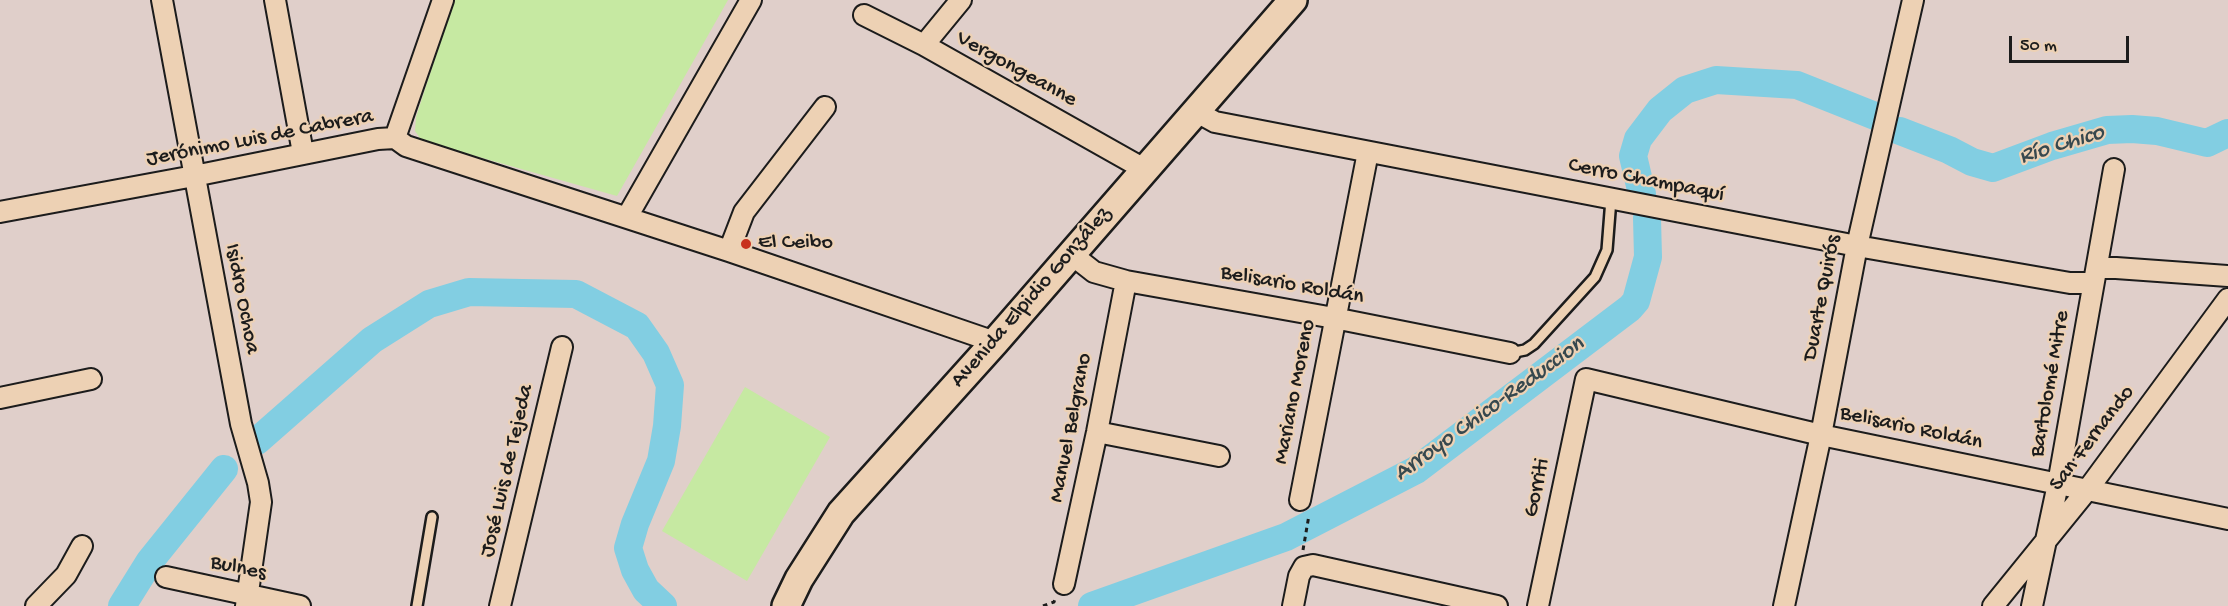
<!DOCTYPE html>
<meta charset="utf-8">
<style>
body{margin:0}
#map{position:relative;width:2228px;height:606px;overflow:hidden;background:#e0cfca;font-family:"Gochi Hand",sans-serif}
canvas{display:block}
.scale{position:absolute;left:2009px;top:36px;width:120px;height:27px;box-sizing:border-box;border:3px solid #1c1c1c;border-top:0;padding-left:8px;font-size:18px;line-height:21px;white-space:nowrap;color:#1c1c1c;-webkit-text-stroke:4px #edd1b4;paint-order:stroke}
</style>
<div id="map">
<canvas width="2228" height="606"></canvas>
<div class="scale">50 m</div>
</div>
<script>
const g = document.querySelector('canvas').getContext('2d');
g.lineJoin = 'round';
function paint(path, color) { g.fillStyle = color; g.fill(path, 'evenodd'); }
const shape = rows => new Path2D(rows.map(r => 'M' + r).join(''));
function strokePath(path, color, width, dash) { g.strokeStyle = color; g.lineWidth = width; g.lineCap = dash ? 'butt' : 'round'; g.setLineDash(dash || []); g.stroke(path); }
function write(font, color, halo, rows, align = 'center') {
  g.font = font + ' "Gochi Hand",sans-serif'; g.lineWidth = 4.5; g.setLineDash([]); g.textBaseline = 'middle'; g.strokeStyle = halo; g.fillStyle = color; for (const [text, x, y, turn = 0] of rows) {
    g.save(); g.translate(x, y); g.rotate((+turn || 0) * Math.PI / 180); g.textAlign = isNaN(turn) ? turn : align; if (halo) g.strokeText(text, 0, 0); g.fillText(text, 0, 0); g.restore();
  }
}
const green = shape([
 [454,0,728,0,617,196,422,141,415,131,416,117],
 [745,387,830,437,747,581,662,531]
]);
const river = shape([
 [1900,131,1949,150,1972,162,1993,168,2052,146,2107,130,2132,129,2157,131,2207,143,2228,133],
 [1642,194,1633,156,1638,139,1660,110,1685,90,1716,80,1797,85,1875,116],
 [257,441,372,340,429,304,469,292,576,294,637,326,656,353,670,385,667,426,661,461,635,524,628,548,635,570,646,590,663,606],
 [122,606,150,561,224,469],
 [1092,606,1286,537,1416,470,1630,308,1636,301,1648,257,1647,218]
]);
const path = shape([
 [1303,550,1309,515],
 [1043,606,1054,602,1055,599]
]);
const service = shape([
 [1510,353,1525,350,1534,344,1595,277,1607,250,1611,199],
 [417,606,432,517]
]);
const minor = shape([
 [162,0,241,424,258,483,261,502,246,606],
 [275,0,303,153],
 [864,15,924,45,1144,169],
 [924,45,961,0],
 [1195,111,1215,122,1857,246,2070,283,2093,283],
 [395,138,443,0],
 [0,212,194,176,378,139,395,138,406,146,729,251,995,342],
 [627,217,751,0],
 [729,251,744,212,825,107],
 [1071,254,1094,272,1126,281,1334,318,1510,353],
 [2097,268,2116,268,2228,276],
 [0,398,91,379],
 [1097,432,1219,456],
 [1300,500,1368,152],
 [166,577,300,606],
 [1064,584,1097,432,1126,281],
 [36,606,66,575,82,546],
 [500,606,562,347],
 [1293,606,1299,576,1304,567,1313,565,1497,606],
 [1538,606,1586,379,1821,435,2228,519],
 [1784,606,1821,435,1857,246,1913,0],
 [1993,606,2088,489,2228,299],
 [2032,606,2058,484,2114,169]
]);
const secondary = shape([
 [786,606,799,579,841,513,995,342,1293,0]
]);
const markers = [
 [746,244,6,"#c8321e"]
];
const streetNames = [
 ["Vergongeanne",1016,70,29],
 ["Jerónimo Luis de Cabrera",260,139,-11],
 ["Cerro Champaquí",1646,181,11],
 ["Belisario Roldán",1292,286,10],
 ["Avenida Elpidio González",1032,298,-49],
 ["Duarte Quirós",1823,298,-79],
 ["Isidro Ochoa",241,299,79],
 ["Bartolomé Mitre",2051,384,-80],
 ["Mariano Moreno",1296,392,-79],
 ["Manuel Belgrano",1072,428,-79],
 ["Belisario Roldán",1911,429,12],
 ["San Fernando",2093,439,-53],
 ["José Luis de Tejeda",508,471,-77],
 ["Gorriti",1538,488,-78],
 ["Bulnes",238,569,12]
];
const poiNames = [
 ["El Ceibo",758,244]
];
const waterNames = [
 ["Río Chico",2062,146,-17],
 ["Arroyo Chico-Reduccion",1490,410,-36]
];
paint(green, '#c6e9a2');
strokePath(river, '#82cee2', 28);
strokePath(service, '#1c1c1c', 14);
strokePath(minor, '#1c1c1c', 24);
strokePath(secondary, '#1c1c1c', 32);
strokePath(path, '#1c1c1c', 3, [4.5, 4.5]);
strokePath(service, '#edd1b4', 9);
strokePath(minor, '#edd1b4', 20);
strokePath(secondary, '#edd1b4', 27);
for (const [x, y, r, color] of markers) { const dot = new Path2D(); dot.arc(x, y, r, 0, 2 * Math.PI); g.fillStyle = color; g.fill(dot); strokePath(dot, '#edd1b4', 2); }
write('22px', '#1c1c1c', '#edd1b4', streetNames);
write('22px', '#1c1c1c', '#edd1b4', poiNames, 'left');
write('italic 24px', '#36484e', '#edd1b4', waterNames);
</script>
